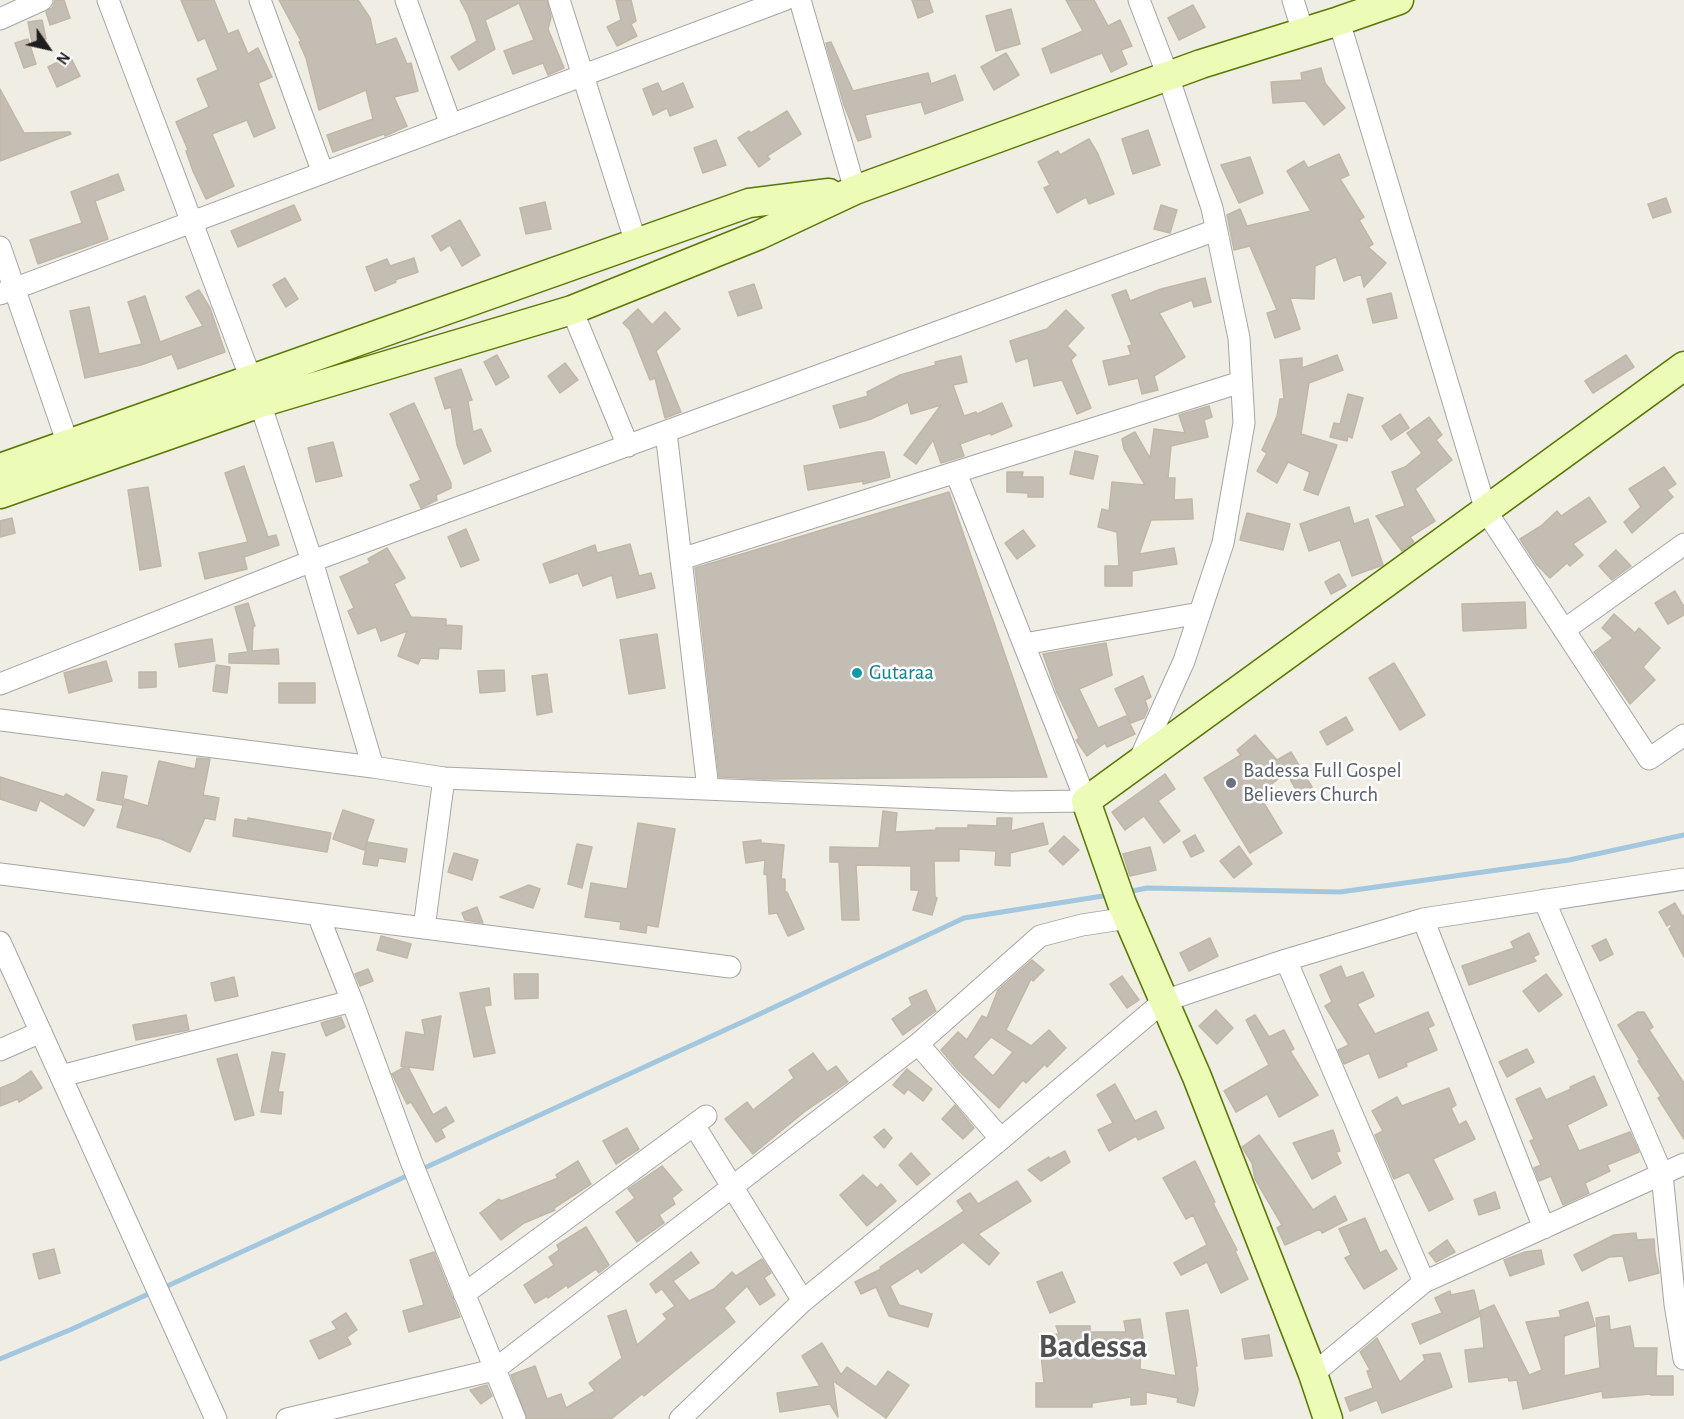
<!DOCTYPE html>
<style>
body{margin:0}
#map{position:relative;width:1684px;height:1419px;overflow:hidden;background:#efede4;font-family:"Alegreya Sans",sans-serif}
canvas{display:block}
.north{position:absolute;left:18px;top:18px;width:60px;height:60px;-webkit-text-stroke:4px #fff;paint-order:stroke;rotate:124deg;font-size:16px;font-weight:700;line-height:24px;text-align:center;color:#1e1e1e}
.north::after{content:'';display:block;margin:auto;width:21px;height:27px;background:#1e1e1e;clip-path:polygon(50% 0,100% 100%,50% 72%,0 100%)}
</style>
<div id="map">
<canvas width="1684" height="1419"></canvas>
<div class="north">N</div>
</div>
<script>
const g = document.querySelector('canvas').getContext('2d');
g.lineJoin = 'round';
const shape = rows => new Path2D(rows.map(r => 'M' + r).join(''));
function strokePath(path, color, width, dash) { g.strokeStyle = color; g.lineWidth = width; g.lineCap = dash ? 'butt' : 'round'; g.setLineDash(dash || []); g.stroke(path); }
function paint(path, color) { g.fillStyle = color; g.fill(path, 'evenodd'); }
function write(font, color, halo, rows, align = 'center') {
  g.font = font + ' "Alegreya Sans",sans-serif'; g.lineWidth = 5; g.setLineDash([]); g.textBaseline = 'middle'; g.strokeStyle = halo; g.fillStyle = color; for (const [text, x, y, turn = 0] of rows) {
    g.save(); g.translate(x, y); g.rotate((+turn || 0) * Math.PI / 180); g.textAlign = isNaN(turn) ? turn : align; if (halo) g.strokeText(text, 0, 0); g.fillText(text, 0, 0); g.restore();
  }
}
const stream = shape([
 [1127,892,1147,888,1340,892,1569,860,1684,835],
 [420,1170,749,1019,964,918,1109,895],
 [163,1288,411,1174],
 [0,1359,72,1329,155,1291]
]);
const building = shape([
 [55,0,64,0,70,18,50,25,46,12,53,7,55,0],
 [181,0,214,0,228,34,238,30,248,54,258,48,272,77,258,83,275,128,254,137,247,120,212,134,234,186,206,199,193,171,186,151,188,150,176,122,209,107,197,79,218,70,205,38,198,41,181,0],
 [279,0,358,0,370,18,376,45,396,38,407,64,411,63,418,91,394,97,407,126,385,136,384,134,333,152,327,135,373,119,366,90,319,110,306,58,299,42,301,41,279,0],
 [460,0,547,0,551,17,548,29,564,68,548,75,543,63,513,74,504,51,534,40,519,3,485,20,495,49,459,70,451,57,477,41,468,15,460,0],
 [616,0,631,0,636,21,631,24,637,36,617,46,607,27,621,20,616,0],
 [912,0,929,0,933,12,918,18,912,0],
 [1066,0,1094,0,1108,26,1120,20,1132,46,1121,50,1127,64,1111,72,1102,53,1051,73,1042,49,1083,31,1066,0],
 [1193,5,1205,27,1179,40,1168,18,1193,5],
 [1011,9,1020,44,996,51,986,16,1011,9],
 [42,20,46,39,32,42,28,22,42,20],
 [28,39,36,64,24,68,15,43,28,39],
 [831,42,853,91,928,73,931,84,955,75,963,100,925,114,921,102,865,115,871,137,858,141,844,105,827,48,826,43,831,42],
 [1006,53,1019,75,994,90,981,67,1006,53],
 [70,56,80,76,57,87,48,67,70,56],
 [1321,68,1325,83,1345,108,1324,125,1305,101,1273,103,1271,82,1302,80,1301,73,1321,68],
 [658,83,662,92,683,83,693,107,670,116,667,108,653,115,643,89,658,83],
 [0,89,24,133,70,132,71,134,0,161,0,89],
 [787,111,801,134,767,156,770,159,759,167,738,138,749,131,751,133,787,111],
 [1148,130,1160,165,1133,174,1122,139,1148,130],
 [1089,139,1098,154,1114,194,1089,204,1086,197,1057,213,1044,188,1050,185,1038,162,1058,151,1060,155,1089,139],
 [716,140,726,165,703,173,694,148,716,140],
 [1339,154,1349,175,1340,179,1364,217,1359,220,1373,244,1368,247,1386,263,1364,287,1361,274,1344,281,1336,257,1315,266,1314,299,1290,298,1300,329,1275,338,1267,313,1277,310,1250,246,1234,250,1227,215,1240,209,1247,226,1311,211,1287,171,1304,161,1308,168,1339,154],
 [1250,157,1263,193,1239,203,1221,165,1250,157],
 [118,174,124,190,95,201,108,239,38,264,30,240,82,223,71,192,118,174],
 [1666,198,1671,212,1653,218,1648,204,1666,198],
 [545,202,551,229,526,234,520,208,545,202],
 [294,205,301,220,238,247,231,231,294,205],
 [1161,205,1177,210,1170,233,1154,229,1161,205],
 [460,220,480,255,462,266,450,245,441,251,432,236,460,220],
 [414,258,418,272,395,280,396,282,375,291,366,267,387,259,390,266,414,258],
 [285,278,298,299,286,307,273,285,285,278],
 [1205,278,1211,302,1194,307,1192,300,1159,313,1185,357,1154,376,1158,390,1142,394,1138,378,1109,385,1103,361,1131,355,1128,346,1132,345,1112,295,1126,290,1130,301,1161,289,1205,278],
 [754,284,762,308,738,316,729,292,754,284],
 [199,290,210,308,225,352,178,369,172,354,141,365,85,378,70,311,89,307,99,354,142,344,128,302,145,296,160,342,203,326,186,297,199,290],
 [1391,293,1397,318,1373,323,1367,299,1391,293],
 [638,309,652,325,665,312,680,329,656,351,681,412,665,418,655,378,650,380,630,330,623,323,638,309],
 [1066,310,1084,328,1067,346,1076,355,1071,360,1091,408,1077,414,1062,380,1034,386,1028,358,1016,362,1010,341,1047,329,1066,310],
 [497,355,509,377,496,385,484,362,497,355],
 [1337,355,1343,370,1309,383,1301,434,1337,445,1318,495,1304,490,1310,472,1288,462,1277,483,1257,471,1267,453,1262,450,1277,416,1280,399,1284,399,1280,360,1302,358,1302,368,1337,355],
 [1626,355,1634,367,1593,393,1585,381,1626,355],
 [961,356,967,382,953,385,964,416,976,412,977,414,1002,403,1012,426,991,435,990,433,960,444,964,456,941,463,933,440,916,464,904,455,941,405,911,414,908,402,871,419,840,428,833,406,868,396,867,392,900,375,936,365,935,362,961,356],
 [565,363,578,380,560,393,548,376,565,363],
 [461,369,472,400,468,401,473,432,481,429,491,451,464,464,457,445,451,407,445,409,435,378,461,369],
 [1348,394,1363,398,1352,438,1348,436,1347,441,1330,437,1334,423,1340,424,1348,394],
 [414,403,451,483,451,488,436,495,437,500,421,508,410,485,421,480,390,414,414,403],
 [1209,406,1212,417,1204,420,1208,437,1171,446,1168,478,1175,478,1174,500,1192,499,1193,519,1151,520,1139,554,1174,548,1177,564,1132,571,1132,586,1105,586,1105,566,1119,566,1117,532,1098,527,1102,509,1109,511,1112,482,1145,485,1124,449,1122,439,1135,432,1150,458,1154,429,1185,433,1179,415,1209,406],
 [1400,414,1409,428,1391,440,1382,426,1400,414],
 [1429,417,1442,435,1436,440,1452,460,1415,489,1435,521,1410,537,1414,542,1402,551,1376,516,1405,506,1392,472,1405,467,1422,453,1407,433,1429,417],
 [333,442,342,476,316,482,308,448,333,442],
 [1075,451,1098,456,1093,479,1070,474,1075,451],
 [878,452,884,452,890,477,863,484,863,481,808,490,804,466,878,452],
 [244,466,268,537,276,535,279,545,244,557,247,569,205,579,199,553,248,542,225,473,244,466],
 [1664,467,1676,484,1667,490,1673,497,1632,533,1624,522,1641,507,1629,489,1664,467],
 [1007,472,1023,472,1022,477,1043,477,1043,497,1028,497,1028,493,1007,492,1007,472],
 [148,487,161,566,140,570,128,490,148,487],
 [949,492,1047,777,764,779,719,777,695,568,949,492],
 [1589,497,1606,522,1573,544,1583,555,1570,566,1567,563,1550,578,1537,565,1520,539,1541,526,1557,511,1561,516,1589,497],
 [1349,507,1354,524,1368,519,1383,565,1352,576,1340,540,1309,551,1300,524,1349,507],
 [1247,513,1290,524,1283,550,1240,540,1247,513],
 [12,518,15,533,0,537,0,521,12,518],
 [466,529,479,560,461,567,448,537,466,529],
 [1023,530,1035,546,1017,559,1005,543,1023,530],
 [630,544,639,576,651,573,655,588,617,598,612,575,583,586,578,573,550,583,543,564,595,545,597,553,630,544],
 [387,548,405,578,394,584,411,617,446,619,446,625,462,626,461,649,439,648,438,659,421,658,418,664,398,656,407,631,381,641,376,627,358,634,348,611,354,608,340,577,370,563,368,559,387,548],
 [1616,550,1631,566,1612,580,1599,566,1616,550],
 [1339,574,1346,586,1331,594,1325,582,1339,574],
 [1675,591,1684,607,1684,615,1668,624,1655,603,1675,591],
 [1525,602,1526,628,1463,631,1462,604,1525,602],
 [248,603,255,626,253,627,252,651,278,649,279,664,229,663,229,654,248,652,235,607,248,603],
 [1614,614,1635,633,1639,628,1660,648,1643,667,1655,680,1630,704,1594,652,1613,638,1602,628,1614,614],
 [657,634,665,688,629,694,620,640,657,634],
 [212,639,215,661,179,667,175,644,212,639],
 [1106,643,1112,675,1079,689,1098,728,1126,716,1135,734,1107,747,1105,743,1087,756,1076,740,1079,738,1057,693,1043,654,1106,643],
 [106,661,112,681,69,693,64,673,106,661],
 [1394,663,1425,715,1400,730,1369,678,1394,663],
 [216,665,230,667,227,693,213,691,216,665],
 [504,670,505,691,480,693,478,671,504,670],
 [139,672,156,672,156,687,139,688,139,672],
 [547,674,552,712,537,715,532,676,547,674],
 [1143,676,1151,697,1145,700,1148,709,1144,718,1131,723,1115,689,1143,676],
 [279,683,315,683,315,703,279,703,279,683],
 [1346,717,1353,730,1327,745,1320,732,1346,717],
 [1255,735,1277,760,1291,752,1312,787,1299,795,1286,772,1259,795,1282,833,1250,853,1204,778,1241,755,1237,750,1255,735],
 [197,758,210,759,203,795,219,798,215,820,205,818,190,852,161,839,117,827,125,799,148,806,159,761,195,769,197,758],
 [102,772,127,776,122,805,97,800,102,772],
 [1165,774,1175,789,1158,801,1180,831,1164,843,1144,816,1125,830,1112,812,1165,774],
 [0,777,64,797,66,794,94,810,84,826,40,800,36,811,0,799,0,777],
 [343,810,374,820,364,850,333,839,343,810],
 [883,811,897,813,895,832,936,830,936,828,968,828,968,825,997,826,997,818,1012,818,1011,831,1043,823,1048,844,1010,853,1010,866,995,865,996,851,959,849,959,861,934,861,935,897,937,898,932,915,913,910,919,890,911,890,911,866,856,865,859,920,842,920,839,862,830,862,830,847,879,848,883,811],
 [248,818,331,833,327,852,233,836,235,819,248,821,248,818],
 [638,823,675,829,658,927,647,925,646,933,620,929,621,922,585,917,591,883,627,889,638,823],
 [1195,835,1204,851,1191,857,1183,842,1195,835],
 [1064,836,1079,850,1063,865,1049,851,1064,836],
 [761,840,761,843,784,845,781,879,785,879,785,892,787,892,804,929,788,936,777,913,769,914,767,875,764,874,765,860,746,863,743,842,761,840],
 [367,842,407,849,405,862,379,858,377,866,363,864,367,842],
 [577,844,592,847,582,888,568,884,577,844],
 [1239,846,1252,864,1234,878,1220,861,1239,846],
 [1150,847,1156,870,1130,876,1123,854,1150,847],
 [454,853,478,860,472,880,448,872,454,853],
 [529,885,540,889,533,908,500,897,529,885],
 [1675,903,1683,917,1684,915,1684,957,1669,929,1672,926,1670,924,1667,926,1659,912,1675,903],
 [477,907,483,923,465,920,462,913,477,907],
 [1529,933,1539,954,1533,957,1536,961,1469,985,1462,966,1514,948,1511,942,1529,933],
 [381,936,411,944,407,958,377,950,381,936],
 [1210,938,1218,956,1189,971,1180,953,1210,938],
 [1606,939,1613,954,1600,961,1592,946,1606,939],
 [1032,960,1044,970,1033,981,1031,979,1006,1030,1031,1046,1049,1030,1066,1048,1047,1067,1045,1064,1026,1083,1023,1080,999,1108,959,1071,941,1050,958,1032,967,1040,982,1016,987,1018,998,990,1032,960],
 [991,1037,1013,1052,993,1076,973,1057,991,1037],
 [1341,966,1346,978,1363,972,1374,996,1357,1004,1375,1034,1428,1012,1434,1025,1428,1028,1437,1050,1406,1063,1407,1066,1379,1078,1369,1053,1344,1064,1338,1050,1349,1045,1325,1006,1332,1002,1320,975,1341,966],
 [368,969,373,981,360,986,355,974,368,969],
 [514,974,538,974,538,998,515,999,514,974],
 [1546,974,1562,995,1539,1012,1523,991,1546,974],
 [1122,976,1139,1000,1127,1008,1110,984,1122,976],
 [234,977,238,996,215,1001,211,983,234,977],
 [489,988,491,1005,484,1006,495,1053,474,1057,460,993,489,988],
 [926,990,936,1011,903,1035,892,1019,912,1005,909,998,926,990],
 [1216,1010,1233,1028,1217,1044,1199,1026,1216,1010],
 [1638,1012,1644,1012,1653,1027,1649,1030,1684,1083,1684,1139,1658,1098,1661,1096,1638,1061,1640,1060,1618,1025,1638,1012],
 [186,1015,189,1030,136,1040,133,1025,186,1015],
 [1255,1015,1269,1037,1284,1030,1294,1049,1290,1051,1318,1095,1279,1117,1267,1094,1236,1112,1224,1091,1269,1065,1246,1020,1255,1015],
 [441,1016,433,1070,408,1067,433,1115,446,1107,454,1121,441,1129,445,1137,436,1142,411,1102,407,1104,392,1074,405,1067,401,1066,406,1032,425,1035,422,1020,441,1016],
 [341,1017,345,1027,326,1036,321,1023,341,1017],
 [1527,1049,1534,1062,1507,1077,1499,1062,1527,1049],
 [272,1052,285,1054,278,1092,283,1092,281,1114,261,1112,272,1052],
 [813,1053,827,1072,836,1066,848,1082,804,1112,753,1154,725,1119,747,1102,753,1110,794,1078,789,1070,813,1053],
 [237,1054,254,1115,235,1120,217,1059,237,1054],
 [907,1069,932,1089,923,1101,908,1089,904,1094,893,1085,907,1069],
 [31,1071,42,1088,19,1102,18,1099,0,1106,0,1088,15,1082,31,1071],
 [1594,1076,1607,1105,1567,1125,1579,1151,1630,1132,1639,1152,1607,1165,1610,1171,1585,1183,1589,1193,1563,1205,1551,1176,1539,1181,1534,1168,1541,1165,1530,1141,1534,1139,1516,1099,1540,1088,1546,1100,1571,1089,1570,1087,1594,1076],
 [1115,1084,1135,1121,1156,1111,1164,1128,1138,1140,1136,1136,1109,1151,1098,1130,1113,1123,1097,1095,1115,1084],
 [1449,1088,1456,1105,1451,1108,1459,1125,1466,1121,1475,1139,1433,1159,1453,1199,1429,1211,1409,1172,1394,1179,1375,1135,1383,1131,1372,1111,1397,1097,1402,1106,1449,1088],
 [955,1105,974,1128,963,1139,942,1119,955,1105],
 [627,1128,639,1149,616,1164,603,1141,627,1128],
 [884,1129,892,1138,884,1148,874,1137,884,1129],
 [1333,1130,1340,1151,1336,1152,1341,1163,1312,1179,1293,1143,1333,1130],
 [1259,1135,1313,1210,1335,1196,1347,1220,1322,1233,1320,1229,1285,1245,1277,1228,1282,1225,1255,1179,1252,1163,1242,1147,1259,1135],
 [1065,1151,1070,1162,1041,1181,1028,1170,1049,1157,1050,1159,1065,1151],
 [911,1153,930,1174,917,1185,899,1165,911,1153],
 [578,1161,591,1184,554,1208,555,1210,524,1223,501,1240,480,1213,499,1199,501,1201,558,1178,556,1175,578,1161],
 [1195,1161,1215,1202,1213,1203,1237,1250,1235,1251,1248,1279,1221,1293,1207,1262,1181,1275,1174,1263,1207,1245,1193,1215,1186,1219,1163,1178,1195,1161],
 [662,1166,682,1190,672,1198,675,1204,659,1215,664,1223,637,1242,616,1212,635,1198,628,1189,662,1166],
 [863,1175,877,1188,881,1184,896,1201,867,1226,840,1195,863,1175],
 [1017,1181,1031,1201,978,1234,999,1253,989,1265,963,1242,921,1273,918,1268,890,1286,899,1305,932,1314,928,1327,889,1316,876,1287,861,1294,855,1282,881,1269,880,1267,964,1211,957,1201,970,1193,978,1204,1017,1181],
 [1495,1192,1500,1208,1479,1215,1474,1200,1495,1192],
 [1365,1218,1380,1253,1386,1250,1397,1269,1364,1289,1345,1258,1351,1255,1339,1229,1365,1218],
 [586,1227,609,1265,599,1273,596,1269,568,1288,567,1285,548,1298,547,1296,535,1303,524,1285,554,1265,549,1257,559,1250,557,1245,586,1227],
 [1636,1233,1637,1240,1654,1239,1655,1254,1659,1273,1629,1281,1623,1256,1609,1257,1582,1271,1574,1255,1614,1235,1636,1233],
 [1447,1240,1455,1252,1436,1262,1429,1253,1447,1240],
 [54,1249,60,1273,39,1279,33,1254,54,1249],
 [1541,1250,1544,1264,1510,1276,1504,1260,1525,1252,1541,1250],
 [434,1252,460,1317,409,1332,403,1311,424,1305,410,1260,434,1252],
 [691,1252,699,1263,673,1281,689,1301,714,1289,732,1272,736,1276,762,1259,771,1273,764,1278,775,1295,760,1305,747,1286,724,1308,735,1322,644,1396,642,1394,611,1419,527,1419,511,1375,535,1366,547,1399,561,1394,566,1408,595,1391,589,1383,622,1358,608,1316,626,1310,637,1345,667,1319,663,1314,675,1306,662,1289,656,1293,650,1284,691,1252],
 [1062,1272,1075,1302,1050,1313,1037,1282,1062,1272],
 [1474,1290,1480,1316,1420,1344,1412,1324,1442,1313,1435,1298,1450,1291,1451,1295,1474,1290],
 [1588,1302,1595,1326,1564,1336,1564,1376,1600,1368,1596,1318,1609,1316,1610,1330,1630,1326,1634,1348,1657,1348,1656,1376,1673,1376,1673,1395,1651,1395,1651,1394,1603,1398,1602,1391,1523,1409,1517,1380,1509,1381,1508,1377,1469,1382,1465,1350,1484,1348,1480,1311,1494,1305,1529,1375,1542,1370,1526,1322,1561,1317,1559,1311,1588,1302],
 [1188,1310,1197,1366,1195,1366,1198,1390,1194,1406,1177,1402,1178,1398,1146,1392,1146,1404,1131,1405,1131,1397,1092,1403,1092,1407,1036,1407,1036,1383,1044,1383,1039,1336,1059,1334,1056,1326,1090,1326,1090,1332,1126,1332,1124,1321,1140,1319,1143,1338,1141,1339,1140,1369,1176,1376,1166,1313,1188,1310],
 [346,1313,357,1330,347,1337,351,1344,319,1359,310,1341,337,1329,332,1322,346,1313],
 [1269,1335,1272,1356,1245,1359,1242,1339,1269,1335],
 [1377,1338,1400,1382,1425,1360,1423,1355,1440,1353,1452,1387,1382,1413,1377,1400,1350,1411,1345,1398,1373,1388,1367,1371,1370,1370,1360,1352,1377,1338],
 [822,1343,841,1375,847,1367,876,1387,888,1371,909,1385,886,1418,833,1381,838,1417,830,1404,780,1412,777,1393,820,1386,802,1356,822,1343],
 [487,1385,492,1396,481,1404,470,1390,487,1385]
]);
const street = shape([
 [108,0,260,403,312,561,373,767],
 [260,0,323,173],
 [406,0,451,125],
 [559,0,636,243],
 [800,0,855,190],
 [1293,0,1303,32],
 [0,19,42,0],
 [1339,21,1486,511,1649,759,1684,735],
 [0,247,68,444],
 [0,294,784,0],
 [572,310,628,446],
 [666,432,708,789],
 [681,559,1241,382],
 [1564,630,1684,544],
 [1024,644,1200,613],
 [0,684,312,561,1216,230],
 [0,720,373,767,444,778,1012,802,1086,801,956,473],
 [1138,763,1184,661,1223,543,1244,423,1239,338,1212,208,1168,76,1139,0],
 [0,874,730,967],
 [1544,900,1662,1174,1675,1304,1684,1359],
 [318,915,352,1001,411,1161,515,1419],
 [1423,919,1544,1228],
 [424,928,444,778],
 [0,942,216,1419],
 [1286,960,1424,1282],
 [918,1044,1001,1139],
 [0,1050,41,1032],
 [61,1076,352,1001],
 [694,1125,803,1301],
 [464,1294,706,1116],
 [1313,1374,1424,1282,1684,1164],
 [287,1419,494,1370,918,1044,1040,936,1082,925,1128,918],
 [680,1419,803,1301,1001,1139,1164,1001,1286,960,1423,919,1684,879]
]);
const secondary = shape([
 [0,468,749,203,829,193],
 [0,494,260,403,572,310,759,235,855,190,1201,64,1339,21,1399,0],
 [1328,1419,1313,1374,1197,1077,1122,904,1086,801,1684,366]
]);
const markers = [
 [857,673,6,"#0f9aa8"],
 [1231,783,6,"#6b7280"]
];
const cultureNames = [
 ["Gutaraa",869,673]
];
const worshipNames = [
 ["Badessa Full Gospel",1243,771],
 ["Believers Church",1243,795]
];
const townNames = [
 ["Badessa",1093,1347]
];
strokePath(stream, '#a3c7de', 5);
paint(building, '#c4bdb3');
strokePath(building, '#c1b7a6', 1.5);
strokePath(street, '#a5a5a5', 23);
strokePath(secondary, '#577802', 31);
strokePath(street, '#fff', 21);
strokePath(secondary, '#ecfbb6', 28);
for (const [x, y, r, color] of markers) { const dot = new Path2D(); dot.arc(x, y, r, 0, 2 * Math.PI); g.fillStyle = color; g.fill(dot); strokePath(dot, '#fff', 2); }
write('21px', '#0d838f', '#fff', cultureNames, 'left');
write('21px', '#5b616d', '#fff', worshipNames, 'left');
write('bold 33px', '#515151', '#fff', townNames);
</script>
